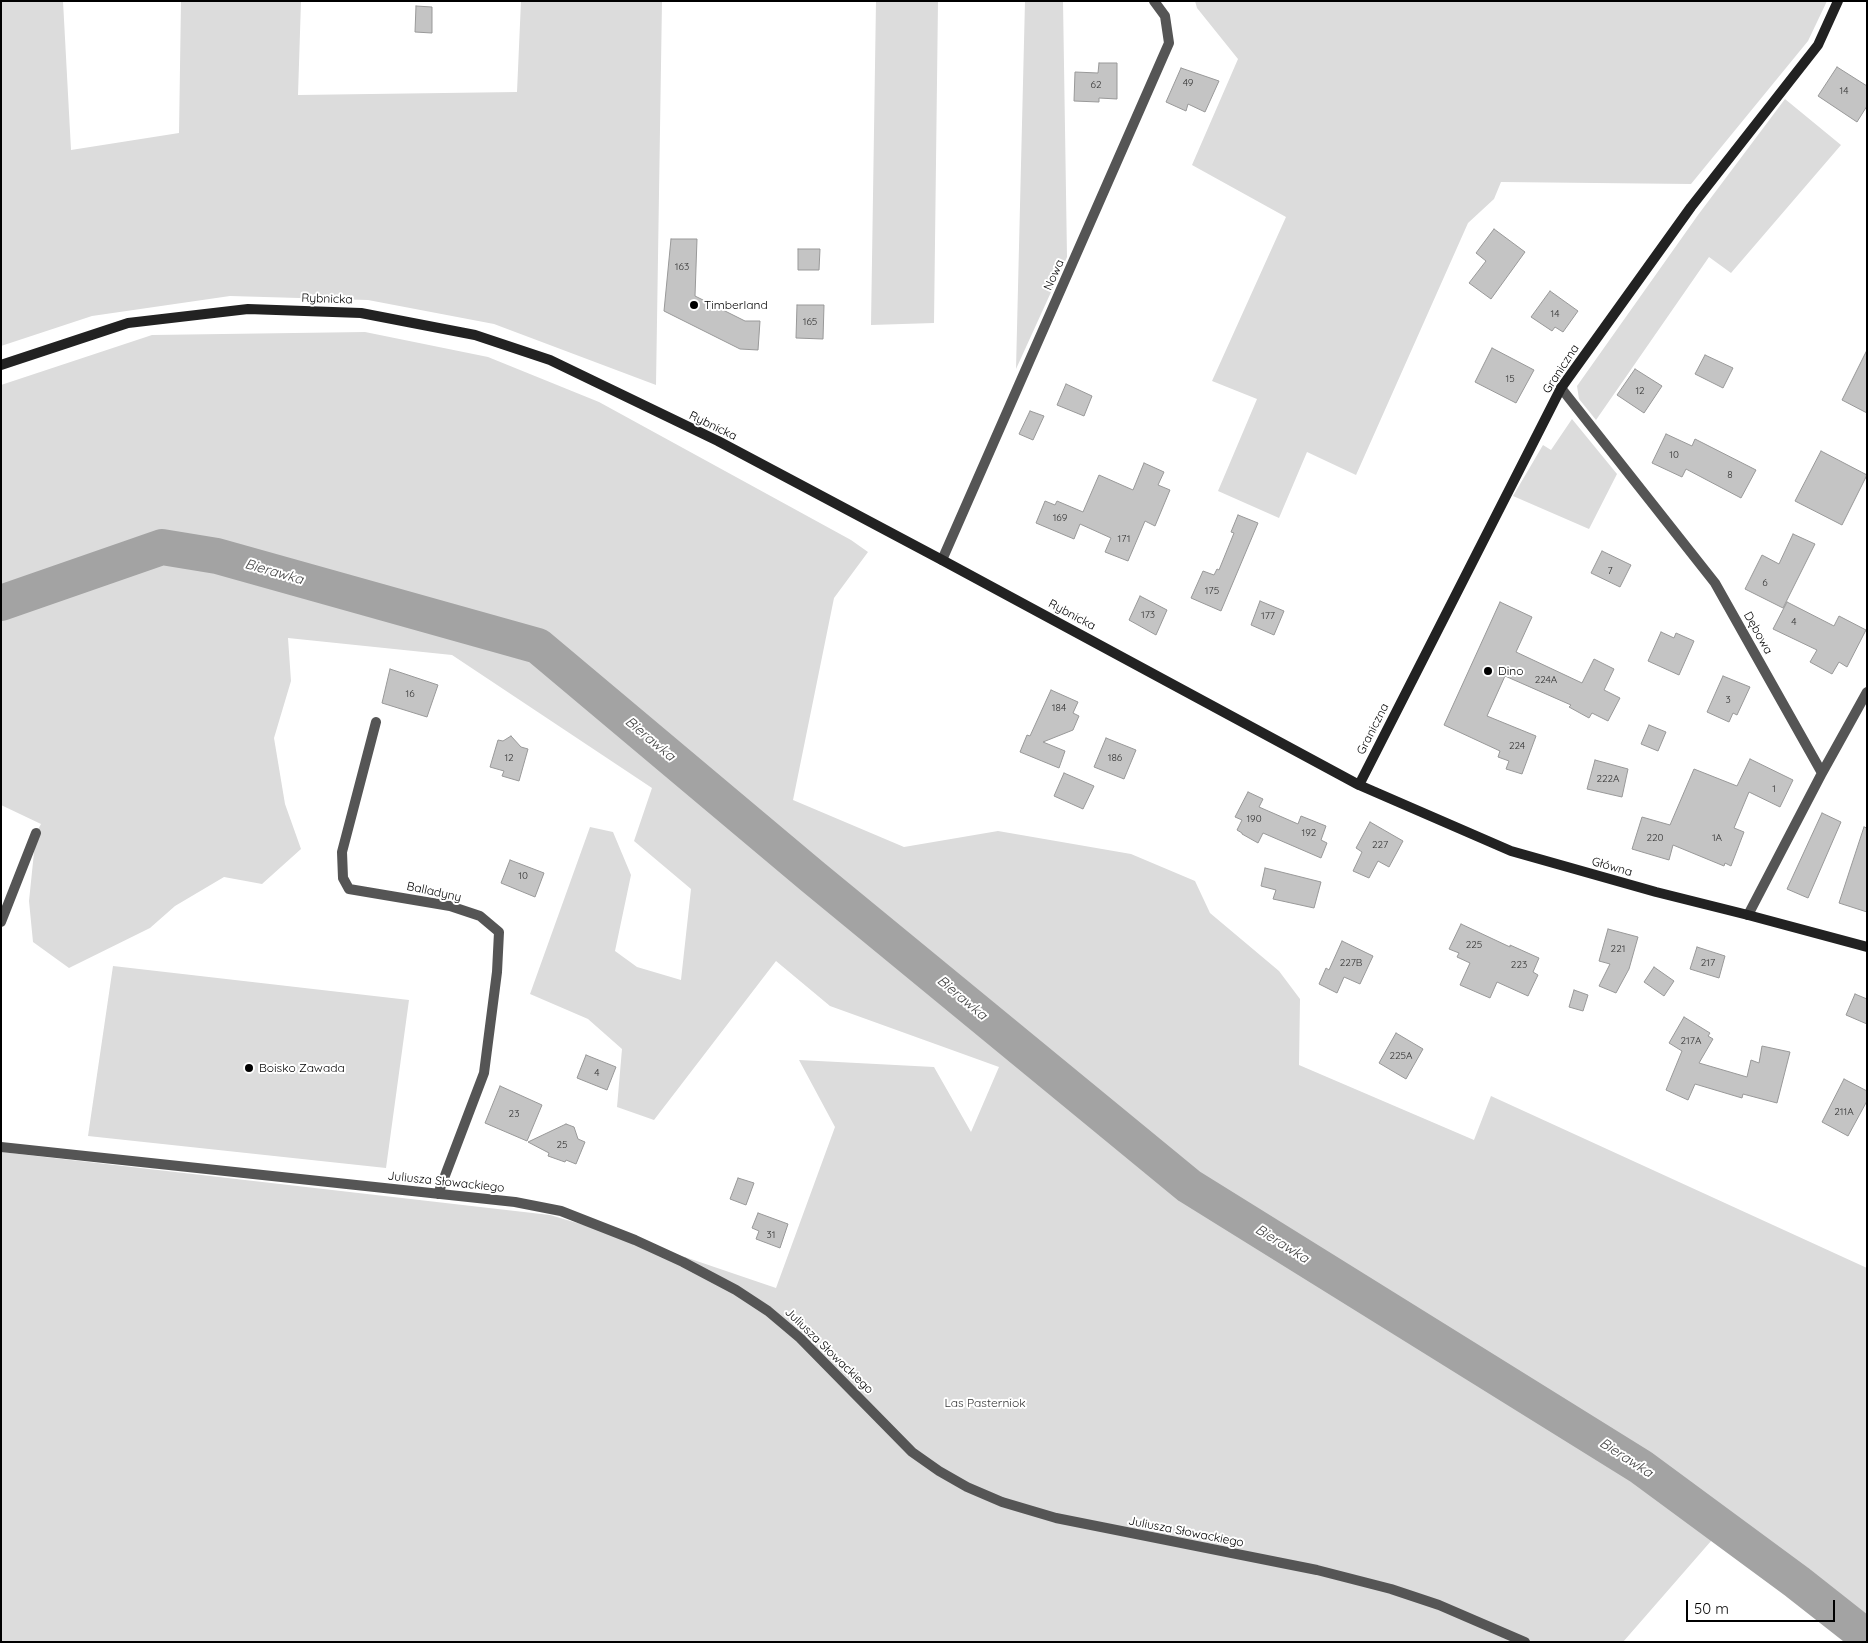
<!DOCTYPE html>
<meta charset="utf-8">
<style>
body{margin:0}
#map{position:relative;width:1868px;height:1643px;overflow:hidden;background:#fff;font-family:Quicksand,sans-serif}
canvas{display:block}
.frame{position:absolute;inset:0;border:2px solid #000;pointer-events:none}
.scale{position:absolute;left:1686px;top:1600px;width:149px;height:22px;box-sizing:border-box;border:2px solid #000;border-top:0;padding-left:6px;font-size:15px;line-height:18px;white-space:nowrap;color:#000;-webkit-text-stroke:4px #fff;paint-order:stroke}
</style>
<div id="map">
<canvas width="1868" height="1643"></canvas>
<div class="frame"></div>
<div class="scale">50 m</div>
</div>
<script>
const g = document.querySelector('canvas').getContext('2d');
g.lineJoin = 'round';
function paint(path, color) { g.fillStyle = color; g.fill(path, 'evenodd'); }
const shape = rows => new Path2D(rows.map(r => 'M' + r).join(''));
function strokePath(path, color, width, dash) { g.strokeStyle = color; g.lineWidth = width; g.lineCap = dash ? 'butt' : 'round'; g.setLineDash(dash || []); g.stroke(path); }
function write(font, color, halo, rows, align = 'center') {
  g.font = font + ' Quicksand,sans-serif'; g.lineWidth = 4; g.setLineDash([]); g.textBaseline = 'middle'; g.strokeStyle = halo; g.fillStyle = color; for (const [text, x, y, turn = 0] of rows) {
    g.save(); g.translate(x, y); g.rotate((+turn || 0) * Math.PI / 180); g.textAlign = isNaN(turn) ? turn : align; if (halo) g.strokeText(text, 0, 0); g.fillText(text, 0, 0); g.restore();
  }
}
const green = shape([
 [1,1,63,1,71,150,179,133,181,1,301,1,298,95,517,92,521,1,662,1,656,385,494,324,368,300,230,296,92,316,1,346],
 [876,1,938,1,934,323,871,325],
 [1025,1,1063,1,1067,257,1016,369],
 [1195,1,1827,1,1808,41,1691,184,1501,182,1494,199,1468,223,1356,475,1307,452,1279,518,1218,491,1257,399,1212,381,1286,217,1192,165,1238,59,1197,8],
 [1785,99,1841,145,1731,273,1709,257,1596,420,1579,399,1577,386,1698,215],
 [365,332,488,357,599,402,851,540,868,552,834,598,793,800,904,847,998,831,1131,854,1195,881,1210,913,1279,971,1300,999,1299,1065,1474,1140,1491,1096,1867,1268,1867,1633,1576,1418,1443,1329,1478,1371,1718,1533,1623,1642,1,1642,1,1152,550,1215,635,1240,776,1288,835,1127,799,1060,934,1067,971,1132,999,1067,830,1006,776,961,654,1120,617,1107,622,1049,588,1019,530,994,590,827,613,832,631,875,615,951,637,967,681,980,691,889,634,841,652,788,452,655,288,638,291,681,274,738,285,804,301,849,262,884,224,877,175,906,150,928,69,968,33,942,29,901,36,833,41,824,1,805,1,385,152,335],
 [1572,419,1617,474,1589,529,1513,496,1543,445,1551,450],
 [113,966,409,1000,386,1168,88,1136]
]);
const river = shape([
 [1,603,162,547,217,556,538,646,813,877,1189,1186,1641,1467,1797,1582,1867,1637]
]);
const building = shape([
 [416,6,432,7,432,33,415,32,416,6],
 [1099,63,1117,63,1117,99,1099,98,1099,102,1074,101,1075,72,1098,73,1099,63],
 [1837,67,1867,86,1867,106,1857,122,1818,96,1837,67],
 [1181,68,1219,81,1205,112,1188,104,1186,111,1166,102,1181,68],
 [1494,229,1525,252,1491,299,1469,283,1486,261,1476,253,1494,229],
 [671,239,697,239,695,296,745,321,760,321,758,350,740,349,664,311,671,239],
 [798,249,820,249,819,270,798,270,798,249],
 [1550,291,1578,311,1563,332,1555,327,1552,331,1531,317,1550,291],
 [797,305,824,305,823,339,796,338,797,305],
 [1492,348,1534,370,1516,403,1475,382,1492,348],
 [1867,350,1867,413,1842,400,1867,350],
 [1705,355,1733,368,1723,388,1695,374,1705,355],
 [1635,369,1662,386,1644,413,1617,395,1635,369],
 [1066,384,1092,396,1084,416,1057,405,1066,384],
 [1030,411,1044,416,1033,440,1019,434,1030,411],
 [1666,434,1692,446,1695,439,1756,470,1741,498,1686,469,1682,477,1652,463,1666,434],
 [1821,451,1867,475,1842,525,1795,501,1821,451],
 [1144,463,1164,472,1158,485,1170,490,1155,526,1145,521,1128,561,1105,552,1111,538,1080,524,1074,539,1036,523,1045,501,1055,505,1057,501,1083,512,1099,475,1133,490,1144,463],
 [1238,515,1258,523,1221,611,1191,598,1203,571,1214,575,1217,569,1219,570,1234,533,1231,532,1238,515],
 [1793,534,1815,544,1783,608,1745,589,1762,555,1779,564,1793,534],
 [1602,551,1631,565,1620,587,1591,573,1602,551],
 [1140,596,1167,610,1156,635,1129,620,1140,596],
 [1260,601,1284,611,1274,635,1251,625,1260,601],
 [1500,602,1532,617,1516,652,1582,683,1594,659,1614,669,1604,690,1620,698,1608,721,1592,713,1589,718,1569,707,1571,705,1505,676,1487,716,1536,736,1522,774,1506,769,1509,761,1498,757,1500,751,1444,725,1500,602],
 [1787,602,1834,626,1839,616,1866,630,1847,667,1839,662,1832,674,1810,662,1817,650,1773,629,1787,602],
 [1661,632,1674,638,1676,633,1694,641,1679,675,1648,661,1661,632],
 [390,669,438,685,427,717,382,703,390,669],
 [1723,676,1750,687,1737,715,1733,713,1729,722,1707,712,1723,676],
 [1051,690,1078,702,1073,713,1079,716,1073,730,1043,742,1065,751,1059,768,1020,752,1027,735,1030,736,1051,690],
 [1649,725,1666,732,1658,751,1641,744,1649,725],
 [511,736,521,747,528,749,519,781,502,776,504,771,490,767,498,740,503,741,511,736],
 [1106,738,1136,750,1124,779,1094,767,1106,738],
 [1750,759,1793,780,1780,807,1749,792,1734,828,1744,832,1731,866,1725,863,1724,866,1673,845,1669,860,1632,849,1642,817,1670,825,1694,769,1737,786,1750,759],
 [1595,760,1628,769,1622,797,1587,789,1595,760],
 [1064,773,1094,786,1083,809,1054,796,1064,773],
 [1248,792,1263,799,1259,807,1298,824,1301,816,1326,826,1321,840,1327,843,1321,858,1263,833,1258,843,1242,834,1242,833,1237,830,1242,820,1235,817,1248,792],
 [1822,813,1841,822,1808,898,1787,889,1822,813],
 [1370,822,1403,841,1389,867,1378,861,1369,878,1353,871,1362,852,1356,848,1370,822],
 [1864,827,1867,828,1867,912,1839,903,1864,827],
 [510,860,544,873,535,897,501,883,510,860],
 [1265,868,1321,882,1314,908,1273,899,1276,890,1261,886,1265,868],
 [1461,924,1510,947,1510,945,1539,958,1533,972,1538,975,1528,996,1497,982,1490,998,1460,985,1470,963,1457,957,1459,953,1449,949,1461,924],
 [1608,929,1638,937,1629,969,1616,993,1599,986,1610,964,1599,961,1608,929],
 [1342,941,1373,956,1360,984,1344,977,1337,993,1319,984,1326,968,1329,970,1342,941],
 [1697,947,1725,956,1719,978,1690,969,1697,947],
 [1654,967,1674,981,1664,996,1644,982,1654,967],
 [1574,990,1588,995,1583,1011,1569,1007,1574,990],
 [1855,994,1867,999,1867,1024,1846,1015,1855,994],
 [1684,1017,1710,1033,1708,1036,1713,1039,1699,1063,1747,1077,1751,1060,1759,1063,1762,1046,1790,1052,1777,1103,1743,1094,1742,1098,1695,1084,1688,1100,1666,1090,1682,1051,1669,1043,1684,1017],
 [1396,1033,1423,1049,1406,1079,1379,1063,1396,1033],
 [586,1055,616,1067,607,1090,577,1078,586,1055],
 [1844,1079,1867,1091,1867,1101,1848,1136,1822,1122,1844,1079],
 [500,1086,542,1105,527,1141,485,1123,500,1086],
 [566,1124,574,1127,578,1139,585,1142,576,1164,566,1160,565,1162,548,1156,549,1153,528,1142,566,1124],
 [738,1178,754,1183,746,1205,730,1199,738,1178],
 [758,1213,788,1224,780,1248,756,1239,759,1231,752,1228,758,1213]
]);
const street = shape([
 [1561,388,1715,583,1822,773,1748,915],
 [942,560,1169,43,1165,16,1154,1],
 [376,722,342,852,343,878,349,889,450,906,480,916,499,932,497,972,484,1073,438,1194],
 [1822,773,1867,692],
 [1,922,36,833],
 [1,1147,515,1202,561,1211,635,1240,683,1262,736,1290,768,1311,800,1338,912,1452,939,1471,967,1487,1002,1502,1056,1518,1317,1570,1391,1589,1439,1605,1525,1642]
]);
const secondary = shape([
 [1,365,128,323,248,309,361,313,475,335,550,360,718,441,942,560,1359,785,1511,851,1656,892,1748,915,1867,947],
 [1359,785,1561,388,1691,207,1818,45,1838,1]
]);
const markers = [
 [694,305,5,"#000"],
 [1488,671,5,"#000"],
 [249,1068,5,"#000"]
];
const numberNames = [
 ["49",1188,83],
 ["62",1096,85],
 ["14",1844,91],
 ["163",682,267],
 ["14",1555,314],
 ["165",810,322],
 ["15",1510,379],
 ["12",1640,391],
 ["10",1674,455],
 ["8",1730,475],
 ["169",1060,518],
 ["171",1124,539],
 ["7",1610,571],
 ["6",1765,583],
 ["175",1212,591],
 ["173",1148,615],
 ["177",1268,616],
 ["4",1794,622],
 ["224A",1546,680],
 ["16",410,694],
 ["3",1728,700],
 ["184",1059,708],
 ["224",1517,746],
 ["12",509,758],
 ["186",1115,758],
 ["222A",1608,779],
 ["1",1774,789],
 ["190",1254,819],
 ["192",1309,833],
 ["220",1655,838],
 ["1A",1717,838],
 ["227",1380,845],
 ["10",523,876],
 ["225",1474,945],
 ["221",1618,949],
 ["227B",1351,963],
 ["217",1708,963],
 ["223",1519,965],
 ["217A",1691,1041],
 ["225A",1401,1056],
 ["4",597,1073],
 ["211A",1844,1112],
 ["23",514,1114],
 ["25",562,1145],
 ["31",771,1235]
];
const streetNames = [
 ["Nowa",1054,275,-66],
 ["Rybnicka",327,299,2],
 ["Graniczna",1561,369,-57],
 ["Rybnicka",713,426,26],
 ["Rybnicka",1072,615,28],
 ["Dębowa",1758,633,61],
 ["Graniczna",1373,729,-63],
 ["Główna",1612,867,16],
 ["Balladyny",434,892,12],
 ["Juliusza Słowackiego",446,1182,6],
 ["Juliusza Słowackiego",829,1351,44],
 ["Juliusza Słowackiego",1186,1532,11]
];
const poiNames = [
 ["Timberland",704,305],
 ["Dino",1498,671],
 ["Boisko Zawada",259,1068]
];
const parkNames = [
 ["Las Pasterniok",985,1403]
];
const waterNames = [
 ["Bierawka",274,572,16],
 ["Bierawka",650,739,40],
 ["Bierawka",962,998,40],
 ["Bierawka",1282,1244,32],
 ["Bierawka",1626,1458,33]
];
paint(green, '#dcdcdc');
strokePath(river, '#a3a3a3', 36);
paint(building, '#c4c4c4');
strokePath(building, '#999', 1);
strokePath(street, '#555', 10);
strokePath(secondary, '#222', 10);
for (const [x, y, r, color] of markers) { const dot = new Path2D(); dot.arc(x, y, r, 0, 2 * Math.PI); g.fillStyle = color; g.fill(dot); strokePath(dot, '#fff', 2); }
write('10px', '#313131', null, numberNames);
write('12px', '#000', '#fff', streetNames);
write('12px', '#000', '#fff', poiNames, 'left');
write('12px', '#333', '#fff', parkNames);
write('italic 14px', '#444', '#fff', waterNames);
</script>
